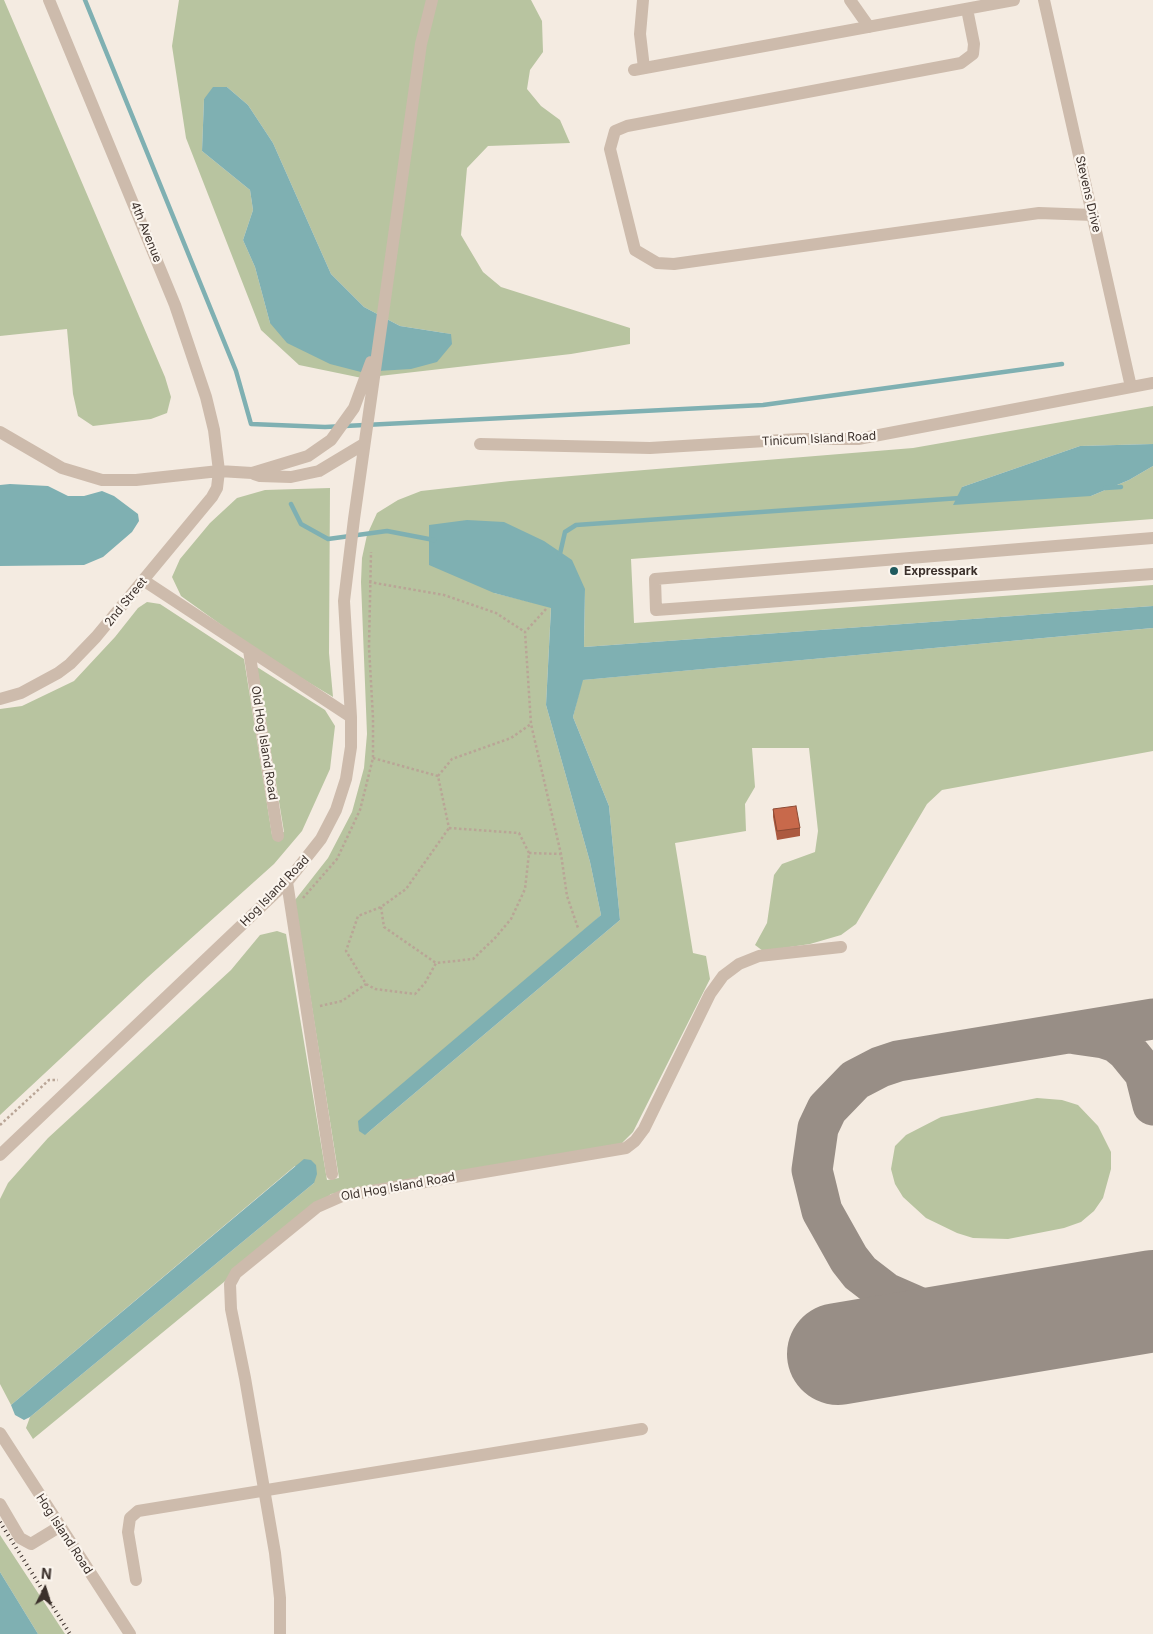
<!DOCTYPE html>
<style>
body{margin:0}
#map{position:relative;width:1153px;height:1634px;overflow:hidden;background:#f4ebe1;font-family:Inter,sans-serif}
canvas{display:block}
.north{position:absolute;left:20px;top:1564px;width:50px;height:50px;-webkit-text-stroke:4px #fbf5ee;paint-order:stroke;rotate:5deg;font-size:14px;font-weight:700;line-height:20px;text-align:center;color:#3b302b}
.north::after{content:'';display:block;margin:auto;width:18px;height:22px;background:#3b302b;clip-path:polygon(50% 0,100% 100%,50% 72%,0 100%)}
</style>
<div id="map">
<canvas width="1153" height="1634"></canvas>
<div class="north">N</div>
</div>
<script>
const g = document.querySelector('canvas').getContext('2d');
g.lineJoin = 'round';
function paint(path, color) { g.fillStyle = color; g.fill(path, 'evenodd'); }
const shape = rows => new Path2D(rows.map(r => 'M' + r).join(''));
function strokePath(path, color, width, dash) { g.strokeStyle = color; g.lineWidth = width; g.lineCap = dash ? 'butt' : 'round'; g.setLineDash(dash || []); g.stroke(path); }
function write(font, color, halo, rows, align = 'center') {
  g.font = font + ' Inter,sans-serif'; g.lineWidth = 4.5; g.setLineDash([]); g.textBaseline = 'middle'; g.strokeStyle = halo; g.fillStyle = color; for (const [text, x, y, turn = 0] of rows) {
    g.save(); g.translate(x, y); g.rotate((+turn || 0) * Math.PI / 180); g.textAlign = isNaN(turn) ? turn : align; if (halo) g.strokeText(text, 0, 0); g.fillText(text, 0, 0); g.restore();
  }
}
const green = shape([
 [0,0,4,0,165,377,171,397,167,413,151,419,93,426,78,416,73,394,67,329,0,336],
 [179,0,531,0,542,21,543,52,530,70,527,89,541,106,560,120,570,143,488,146,467,168,461,235,483,272,501,287,630,328,630,344,571,354,362,378,299,365,261,330,186,138,172,46],
 [227,87,248,105,273,143,331,274,364,307,400,326,451,334,270,323,255,267,243,240,253,210,250,190,202,151,204,99],
 [1153,406,1153,444,1080,446,962,487,1091,496,1129,480,1153,466,1153,519,631,559,634,623,1153,585,1153,606,584,647,585,589,494,593,551,607,546,705,590,862,601,915,365,1135,620,920,609,806,573,717,582,680,1153,628,1153,751,942,790,927,804,856,924,841,935,810,944,763,951,755,945,767,923,774,875,782,864,815,852,818,831,809,748,752,748,755,787,745,804,746,831,675,843,693,953,706,956,710,979,633,1132,622,1143,606,1149,331,1194,33,1439,26,1428,30,1417,314,1183,295,1166,11,1405,0,1384,0,1199,8,1183,48,1138,231,970,260,935,277,931,286,934,327,1180,339,1178,295,900,328,858,352,812,364,768,367,734,361,582,362,558,367,535,377,513,398,500,421,491,510,481,913,448],
 [330,488,329,653,333,697,266,657,181,596,172,577,180,559,210,523,237,498,265,490],
 [147,602,160,604,244,659,272,835,284,832,257,667,325,710,335,726,330,769,302,831,274,864,148,977,0,1115,0,709,22,706,74,681,115,637,138,608],
 [1037,1098,1062,1100,1078,1105,1098,1126,1111,1152,1111,1169,1103,1198,1094,1211,1081,1222,1064,1228,1008,1239,973,1238,957,1233,926,1218,903,1197,895,1184,891,1169,895,1146,906,1135,941,1117],
 [0,1535,65,1634,38,1634,0,1572]
]);
const water = shape([
 [213,87,227,87,248,105,273,143,331,274,364,307,400,326,451,334,452,344,437,362,411,369,361,372,330,364,287,343,270,323,255,267,243,240,253,210,250,190,202,151,204,99],
 [1153,444,1153,466,1129,480,1091,496,953,505,962,487,1080,446],
 [10,484,48,486,68,496,84,496,102,491,114,496,138,514,139,521,132,532,103,557,84,565,0,566,0,485],
 [467,520,504,522,544,541,572,560,585,589,584,647,1153,606,1153,628,583,680,573,717,609,806,620,920,365,1135,359,1131,358,1121,601,915,590,862,546,705,551,608,494,593,429,565,429,525],
 [304,1159,311,1160,316,1165,317,1174,314,1183,30,1417,24,1420,15,1415,11,1405],
 [0,1572,38,1634,0,1634]
]);
const stream = shape([
 [85,0,236,371,251,424,325,427,763,405,1062,364],
 [1105,488,1121,487],
 [291,504,301,524,328,539,387,531,434,540],
 [559,558,565,532,576,525,960,498]
]);
const taxiway = shape([
 [1076,1034,1104,1038,1116,1042,1127,1051,1145,1073,1153,1105],
 [991,1328,964,1324,934,1314,886,1293,860,1273,849,1259,822,1211,812,1170,818,1128,827,1109,855,1080,880,1067,898,1061,1153,1019]
]);
const runway = shape([
 [838,1354,1153,1301]
]);
const path = shape([
 [369,582,444,595,496,613,525,632],
 [546,609,525,632,531,724,561,854,567,896,578,928],
 [373,758,438,776,449,828],
 [438,776,452,759,511,738,531,724],
 [449,828,519,833,529,853,525,889,511,919,495,938,473,959,436,963,425,983,415,994,375,989,366,984,346,951,358,916,381,907,406,889,449,828],
 [529,853,561,854],
 [303,898,337,859,360,810,373,758,373,718,369,647,371,552],
 [381,907,384,927,436,963],
 [320,1006,342,1001,366,984],
 [0,1125,49,1080,58,1080]
]);
const minor = shape([
 [643,0,640,34,644,68],
 [850,0,869,27],
 [1044,0,1131,387],
 [967,9,974,44,973,54,961,63,627,126,615,131,610,149,635,250,657,263,674,264,1039,213,1093,215],
 [634,70,1014,0],
 [0,432,62,468,102,480,136,480,219,471,252,473,308,456,331,440,354,408,371,362],
 [480,444,650,448,799,439,858,439,1153,383],
 [254,474,260,476,291,477,319,471,364,444],
 [1153,538,655,579,656,610,1153,574],
 [143,580,351,717],
 [249,650,278,836],
 [0,699,21,693,58,673,70,664,96,637,212,497,217,488,219,471,214,430,206,397,175,305,49,0],
 [287,882,332,1174],
 [0,1155,287,882,321,839,336,810,346,779,351,747,351,717,344,601,354,519,421,44,432,0],
 [0,1433,130,1634],
 [0,1504,20,1538,31,1544,59,1527],
 [136,1580,128,1532,130,1518,138,1511,642,1429],
 [280,1634,280,1598,275,1553,245,1378,231,1309,230,1284,236,1273,317,1207,342,1196,626,1148,635,1141,644,1129,710,994,723,976,739,964,759,956,841,947]
]);
const rail = shape([
 [0,1522,70,1634]
]);
const wall = shape([
 [773,809,800,828,800,836,777,840,773,817]
]);
const building = shape([
 [796,806,800,828,777,831,773,809,796,806]
]);
const markers = [
 [894,571,5,"#1f5a5e"]
];
const streetNames = [
 ["Stevens Drive",1088,194,77],
 ["4th Avenue",146,232,68],
 ["Tinicum Island Road",819,439,-3],
 ["2nd Street",126,602,-51],
 ["Old Hog Island Road",264,743,81],
 ["Hog Island Road",275,891,-46],
 ["Old Hog Island Road",398,1187,-10],
 ["Hog Island Road",64,1534,57]
];
const poiNames = [
 ["Expresspark",904,571]
];
paint(green, '#b8c4a0');
paint(water, '#7fb0b2');
strokePath(stream, '#7fb0b2', 4.5);
strokePath(taxiway, '#988e86', 41);
strokePath(runway, '#988e86', 102);
strokePath(path, '#b9a596', 2.5, [2.5, 2.5]);
strokePath(minor, '#cdbbac', 12);
strokePath(rail, '#3b302b', 4, [1, 4]);
paint(wall, '#ac5a40');
paint(building, '#c8694b');
strokePath(building, '#8c4a34', 1);
for (const [x, y, r, color] of markers) { const dot = new Path2D(); dot.arc(x, y, r, 0, 2 * Math.PI); g.fillStyle = color; g.fill(dot); strokePath(dot, '#fbf5ee', 2); }
write('12px', '#3b302b', '#fbf5ee', streetNames);
write('bold 12px', '#3b302b', '#fbf5ee', poiNames, 'left');
</script>
